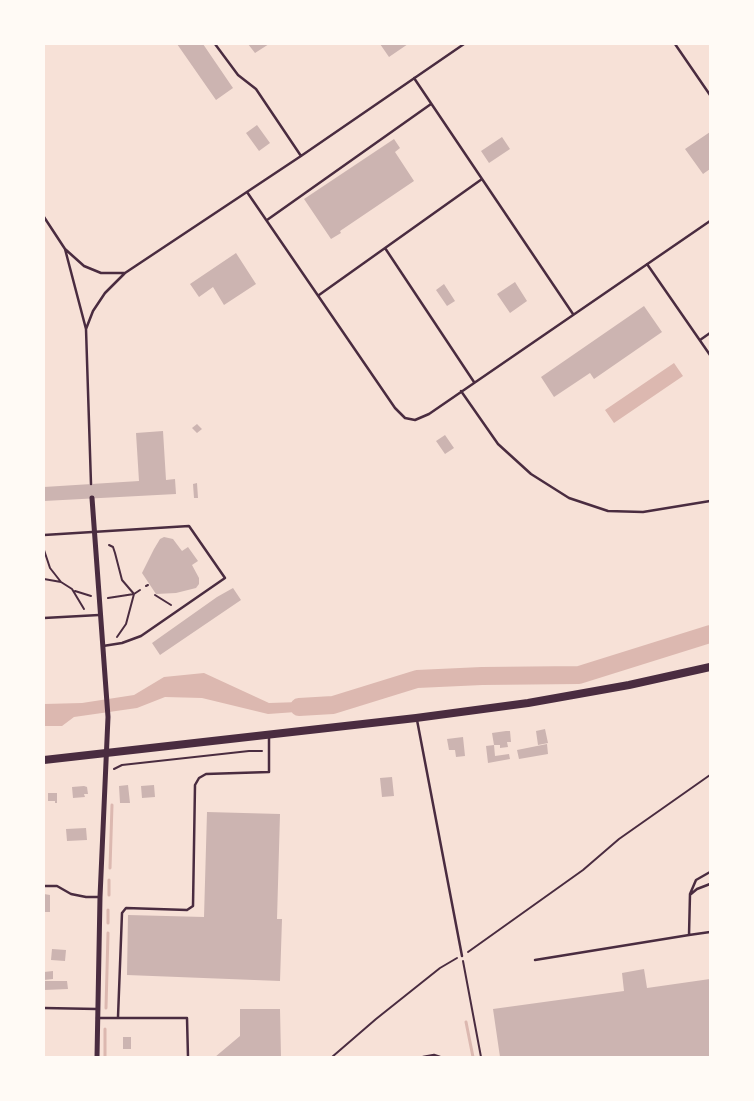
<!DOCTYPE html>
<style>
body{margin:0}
#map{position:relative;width:754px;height:1101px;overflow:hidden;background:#f7e1d7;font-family:Figtree,sans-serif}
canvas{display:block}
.frame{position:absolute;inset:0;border:45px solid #fffaf5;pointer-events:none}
</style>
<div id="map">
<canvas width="754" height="1101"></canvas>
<div class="frame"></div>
</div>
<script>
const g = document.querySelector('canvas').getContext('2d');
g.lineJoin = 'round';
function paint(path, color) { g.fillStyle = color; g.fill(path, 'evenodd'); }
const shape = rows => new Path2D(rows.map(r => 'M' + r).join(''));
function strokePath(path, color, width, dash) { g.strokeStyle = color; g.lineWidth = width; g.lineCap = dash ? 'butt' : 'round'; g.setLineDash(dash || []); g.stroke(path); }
const water = shape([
 [674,363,683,376,614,423,605,410],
 [204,673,269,703,331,701,310,711,268,714,202,698,165,697,137,708,74,717,62,726,44,726,44,704,82,703,134,695,164,677]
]);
const stream = shape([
 [110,868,112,805],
 [109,895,109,880],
 [108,923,108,910],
 [106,1008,108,933],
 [466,1022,473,1057],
 [105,1057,105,1029]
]);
const river = shape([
 [299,707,333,705,417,679,482,676,579,675,710,634]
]);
const building = shape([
 [177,44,203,44,233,88,216,100],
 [248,44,269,44,255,53],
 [380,44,408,44,389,57],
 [257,125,270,143,259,151,246,133],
 [710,132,710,169,703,174,685,149],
 [502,137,510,149,489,163,481,151],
 [394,139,400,148,395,152,414,181,340,231,341,233,331,239,304,199],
 [236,253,256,284,224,305,213,287,199,297,190,284],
 [515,282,527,301,510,313,497,294],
 [444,284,455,301,447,306,436,290],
 [644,306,662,332,594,379,590,373,554,397,541,377],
 [197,424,202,429,197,433,192,428],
 [163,431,166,480,175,479,176,494,44,501,44,487,139,481,136,433],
 [445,435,454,448,445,454,436,441],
 [197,483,198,498,194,498,193,484],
 [164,537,173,539,182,551,188,547,198,561,192,565,199,578,199,584,196,588,176,593,156,594,142,573,154,549,160,539],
 [233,588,241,600,160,655,152,643,217,597],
 [545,729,548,743,538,745,536,731],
 [506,731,510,731,511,742,507,742,508,747,500,748,500,745,494,745,492,733],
 [463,737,465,756,456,757,455,750,449,750,447,739],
 [547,744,548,754,519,759,517,750],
 [494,745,495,756,509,754,510,759,488,763,486,746],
 [392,777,394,796,382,797,380,778],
 [128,785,130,803,120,803,119,786],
 [154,785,155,797,142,798,141,786],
 [84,786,87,787,88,794,84,794,85,797,73,798,72,787],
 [48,793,57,793,57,803,55,803,55,801,48,801],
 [207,812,280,814,277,919,282,919,280,981,127,975,128,915,204,917],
 [86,828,87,840,67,841,66,829],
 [44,894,50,895,50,912,44,912],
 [52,949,66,950,65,961,51,960],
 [644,969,647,988,710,979,710,1057,500,1057,493,1009,624,991,622,973],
 [53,971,53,979,44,980,44,972],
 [44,981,67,981,68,989,44,990],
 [240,1009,280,1009,281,1057,215,1057,240,1036],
 [123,1037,131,1037,131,1049,123,1049]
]);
const path = shape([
 [109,545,113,547,115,553,122,580,134,594,126,624,117,637],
 [44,550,50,568,61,582],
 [44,579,61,582,72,589,84,609],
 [146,586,148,585],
 [75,591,91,596],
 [155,595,171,605],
 [108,598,134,594,140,590],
 [114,769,122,765,249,751,262,751],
 [468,952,583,870,619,839,710,775],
 [463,961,481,1057],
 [332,1057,376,1019,440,968,457,958]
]);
const service = shape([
 [215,44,238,75,256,89,301,156],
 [675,44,710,95],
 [414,78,573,314],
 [247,192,395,408,405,418,415,420,429,414,710,221],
 [44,217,65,249,84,266,101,273,125,273],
 [267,220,431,104],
 [385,248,474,382],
 [65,249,86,329,91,484],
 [647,264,710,355],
 [319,295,482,179],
 [86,329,93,311,105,293,125,273,301,156,464,44],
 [700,340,710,333],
 [461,391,498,444,531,474,569,498,608,511,643,512,710,501],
 [44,535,189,526,225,578,141,636,122,643,103,646],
 [44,618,99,615],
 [417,720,462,956],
 [710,872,696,880,690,894,689,935,710,932],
 [44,886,57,886,71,894,86,897,99,897],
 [691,894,697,889,710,884],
 [535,960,689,935],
 [44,1008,97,1009],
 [118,1017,122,913,126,908,187,910,193,906,195,785,199,778,206,774,269,772,269,737],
 [97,1018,187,1018,188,1057],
 [423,1057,434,1055,440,1057]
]);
const minor = shape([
 [92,498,108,717,100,897,97,1057]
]);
const secondary = shape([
 [44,760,416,718,528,703,629,685,710,667]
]);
paint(water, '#dcb8b0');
strokePath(stream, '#dcb8b0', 3);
strokePath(river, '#dcb8b0', 18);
paint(building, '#ccb4b1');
strokePath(path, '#4a2c40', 2);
strokePath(service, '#4a2c40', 2.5);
strokePath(minor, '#4a2c40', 5);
strokePath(secondary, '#4a2c40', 8);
</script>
